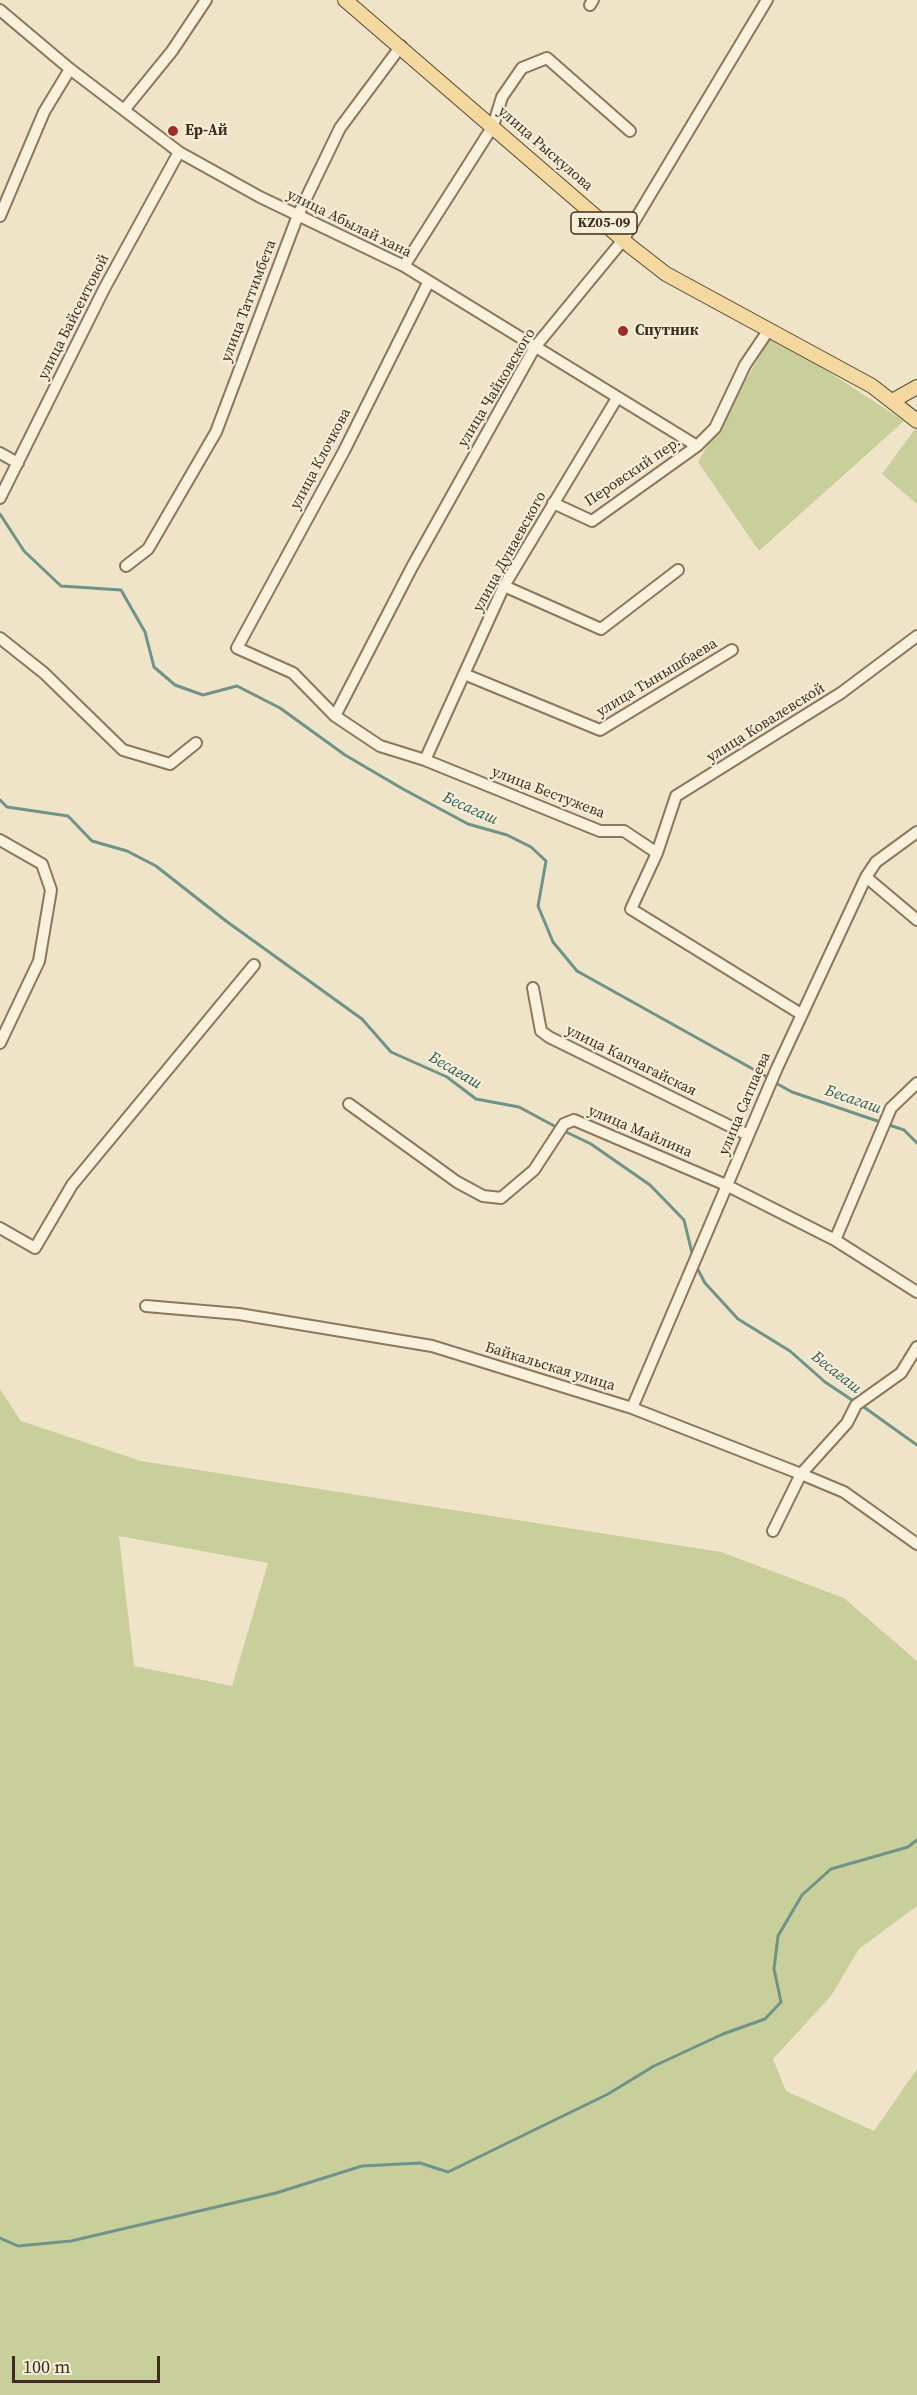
<!DOCTYPE html>
<meta charset="utf-8">
<style>
body{margin:0}
#map{position:relative;width:917px;height:2395px;overflow:hidden;background:#f0e4c8;font-family:"Source Serif 4",serif}
canvas{display:block}
.scale{position:absolute;left:12px;top:2356px;width:148px;height:27px;box-sizing:border-box;border:3px solid #3d2e20;border-top:0;padding-left:8px;font-size:18px;line-height:21px;white-space:nowrap;color:#3d2e20;-webkit-text-stroke:4px #f7eed8;paint-order:stroke}
</style>
<div id="map">
<canvas width="917" height="2395"></canvas>
<div class="scale">100 m</div>
</div>
<script>
const g = document.querySelector('canvas').getContext('2d');
g.lineJoin = 'round';
function paint(path, color) { g.fillStyle = color; g.fill(path, 'evenodd'); }
const shape = rows => new Path2D(rows.map(r => 'M' + r).join(''));
function strokePath(path, color, width, dash) { g.strokeStyle = color; g.lineWidth = width; g.lineCap = dash ? 'butt' : 'round'; g.setLineDash(dash || []); g.stroke(path); }
function write(font, color, halo, rows, align = 'center') {
  g.font = font + ' "Source Serif 4",serif'; g.lineWidth = 4.5; g.setLineDash([]); g.textBaseline = 'middle'; g.strokeStyle = halo; g.fillStyle = color; for (const [text, x, y, turn = 0] of rows) {
    g.save(); g.translate(x, y); g.rotate((+turn || 0) * Math.PI / 180); g.textAlign = isNaN(turn) ? turn : align; if (halo) g.strokeText(text, 0, 0); g.fillText(text, 0, 0); g.restore();
  }
}
const green = shape([
 [772,335,904,421,759,551,698,462],
 [915,429,917,431,917,504,882,474],
 [0,1389,21,1421,141,1461,721,1552,844,1598,917,1661,917,1906,859,1949,831,1996,773,2059,786,2091,874,2131,917,2069,917,2395,0,2395],
 [119,1536,268,1563,232,1686,134,1666]
]);
const stream = shape([
 [0,514,24,551,61,586,121,590,145,632,154,667,175,685,203,695,237,686,280,708,345,755,403,789,468,824,507,835,531,847,546,861,538,906,553,942,577,971,769,1078],
 [0,800,7,807,68,816,92,841,127,851,156,866,226,921,362,1019,391,1052,447,1077,476,1099,519,1107,558,1128],
 [774,1082,792,1092,904,1130,917,1143],
 [564,1131,591,1144,650,1185,684,1220,693,1257],
 [696,1266,705,1283,738,1319,790,1351,825,1382,855,1402],
 [861,1405,917,1445],
 [0,2238,18,2246,71,2241,276,2193,362,2166,420,2163,448,2172,608,2094,654,2066,723,2034,765,2019,781,2002,774,1969,778,1936,802,1895,831,1869,908,1847,917,1840]
]);
const minor = shape([
 [590,5,593,0],
 [0,10,70,69,179,152,260,197,404,266,697,446],
 [124,110,172,51,206,0],
 [0,216,44,112,70,69],
 [404,266,493,126,502,97,522,68,547,58,630,131],
 [428,283,344,451,237,648,293,673,335,716,380,746,425,760,600,831,624,831,657,853,631,909,801,1014],
 [0,453,18,463],
 [0,498,104,289,179,152],
 [553,503,592,521,697,446,715,428,745,365,768,331],
 [126,566,148,549,216,432,298,215,340,128,401,46],
 [504,586,601,629,678,570],
 [0,638,44,673,123,750,170,764,196,743],
 [464,674,600,730,732,650],
 [335,716,412,567,535,347,623,240,767,0],
 [425,760,504,586,617,398],
 [0,840,42,864,51,890,39,961,0,1043],
 [657,853,676,796,841,693,917,636],
 [866,877,917,920],
 [533,988,541,1031,549,1037,748,1135],
 [349,1104,457,1182,483,1196,501,1198,534,1170,564,1124,574,1120,726,1185,835,1240,917,1292],
 [0,1228,35,1248,72,1185,254,965],
 [835,1240,891,1108,917,1083],
 [146,1306,239,1314,432,1346,632,1408,801,1474,844,1492,917,1544],
 [632,1408,777,1068,866,877,876,862,917,832],
 [773,1531,801,1474,847,1423,856,1405,901,1373,917,1347]
]);
const major = shape([
 [345,0,630,246,666,274,872,386,917,421],
 [894,400,917,387]
]);
const markers = [
 [173,131,6,"#9e2a2b"],
 [623,331,6,"#9e2a2b"]
];
const shields = [
 [604,223,66]
];
const shieldNames = [
 ["KZ05-09",604,223]
];
const poiNames = [
 ["Ер-Ай",185,131],
 ["Спутник",635,331]
];
const streetNames = [
 ["улица Рыскулова",545,149,41],
 ["улица Абылай хана",349,224,26],
 ["улица Таттимбета",249,301,-69],
 ["улица Байсеитовой",74,317,-63],
 ["улица Чайковского",497,388,-59],
 ["улица Клочкова",321,459,-62],
 ["Перовский пер.",633,472,-34],
 ["улица Дунаевского",510,552,-61],
 ["улица Тынышбаева",657,678,-31],
 ["улица Ковалевской",766,723,-32],
 ["улица Бестужева",548,793,21],
 ["улица Капчагайская",631,1061,26],
 ["улица Сатпаева",745,1104,-67],
 ["улица Майлина",640,1132,23],
 ["Байкальская улица",550,1367,17]
];
const waterNames = [
 ["Бесагаш",470,809,24],
 ["Бесағаш",455,1071,30],
 ["Бесагаш",853,1100,19],
 ["Бесағаш",836,1373,38]
];
paint(green, '#c9cf9b');
strokePath(stream, '#6f938a', 3);
strokePath(minor, '#8d765c', 14);
strokePath(major, '#5b4430', 16);
strokePath(minor, '#faf1dc', 10);
strokePath(major, '#f3d9a0', 14);
for (const [x, y, r, color] of markers) { const dot = new Path2D(); dot.arc(x, y, r, 0, 2 * Math.PI); g.fillStyle = color; g.fill(dot); strokePath(dot, '#f7eed8', 2); }
for (const [x, y, w] of shields) { const box = new Path2D(); box.roundRect(x - w / 2, y - 11, w, 22, 4.5); g.fillStyle = '#f7eed8'; g.fill(box); strokePath(box, '#3d2e20', 1.5); }
write('bold 14px', '#3d2e20', null, shieldNames);
write('bold 15px', '#3d2e20', '#f7eed8', poiNames, 'left');
write('15px', '#3d2e20', '#f7eed8', streetNames);
write('italic 16px', '#2f5d5a', '#f7eed8', waterNames);
</script>
